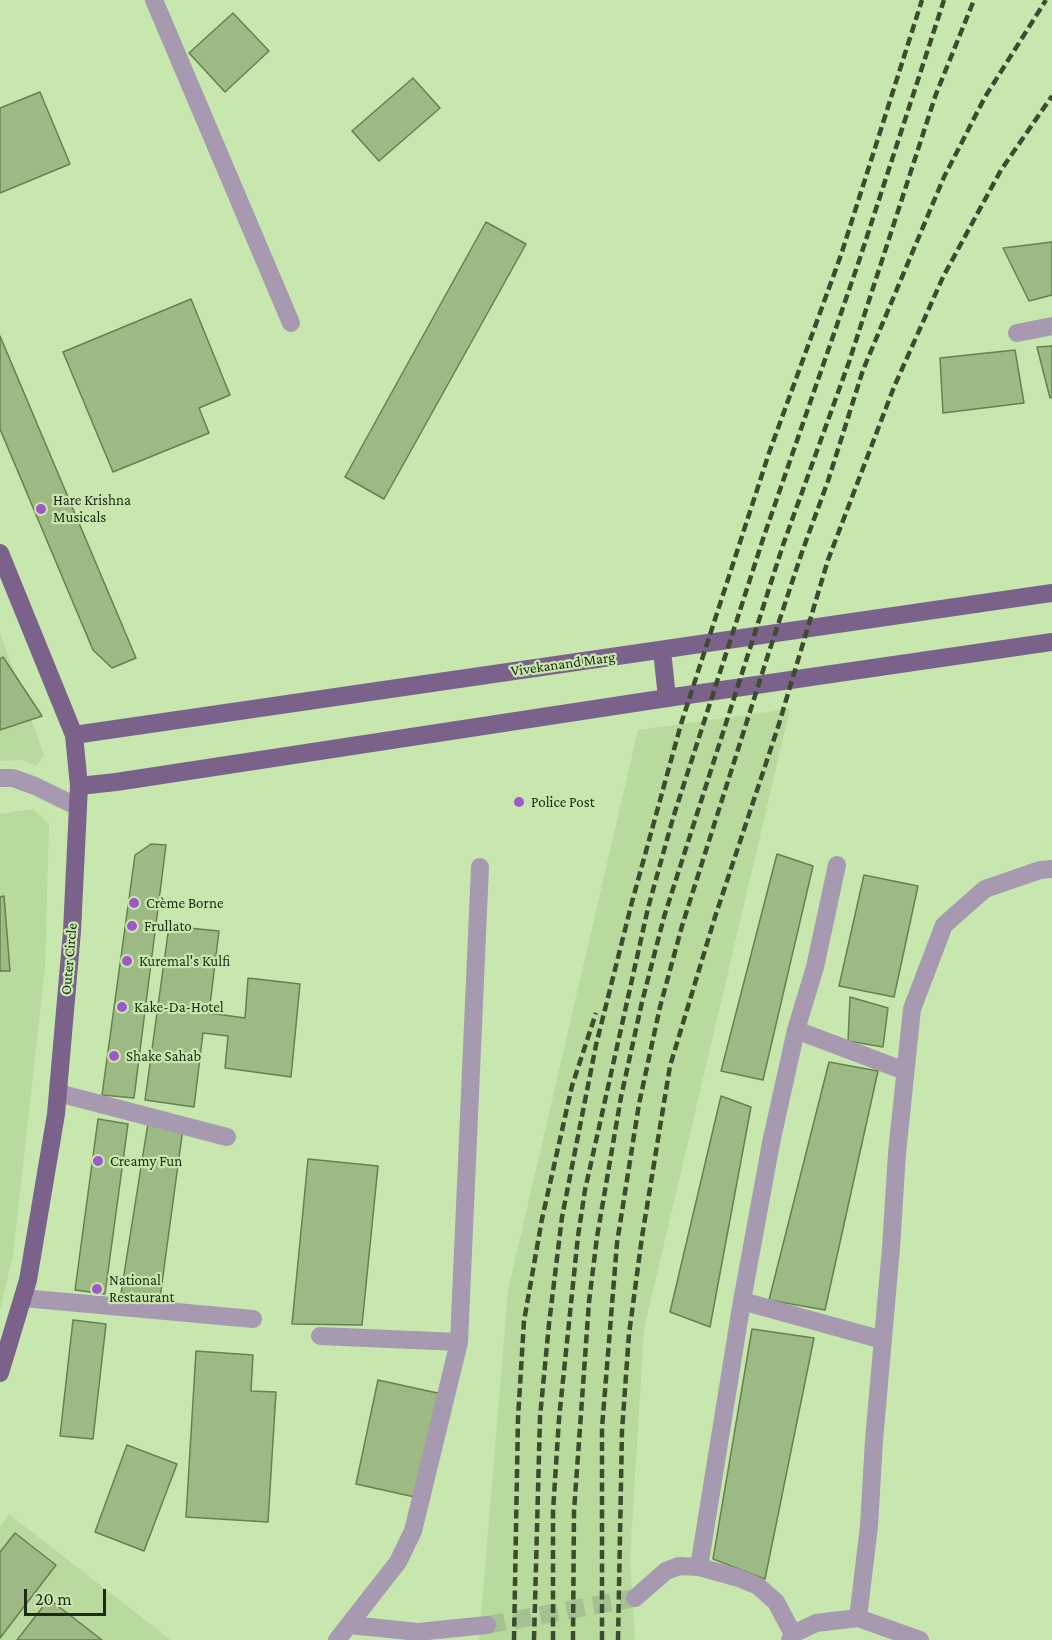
<!DOCTYPE html>
<meta charset="utf-8">
<style>
body{margin:0}
#map{position:relative;width:1052px;height:1640px;overflow:hidden;background:#c8e7af;font-family:"Crimson Pro",serif}
canvas{display:block}
.scale{position:absolute;left:24px;top:1589px;width:82px;height:27px;box-sizing:border-box;border:3px solid #1f2a15;border-top:0;padding-left:8px;font-size:18px;line-height:21px;white-space:nowrap;color:#1f2a15;-webkit-text-stroke:4px #c8e7af;paint-order:stroke}
</style>
<div id="map">
<canvas width="1052" height="1640"></canvas>
<div class="scale">20 m</div>
</div>
<script>
const g = document.querySelector('canvas').getContext('2d');
g.lineJoin = 'round';
function paint(path, color) { g.fillStyle = color; g.fill(path, 'evenodd'); }
const shape = rows => new Path2D(rows.map(r => 'M' + r).join(''));
function strokePath(path, color, width, dash) { g.strokeStyle = color; g.lineWidth = width; g.lineCap = dash ? 'butt' : 'round'; g.setLineDash(dash || []); g.stroke(path); }
function write(font, color, halo, rows, align = 'center') {
  g.font = font + ' "Crimson Pro",serif'; g.lineWidth = 4.5; g.setLineDash([]); g.textBaseline = 'middle'; g.strokeStyle = halo; g.fillStyle = color; for (const [text, x, y, turn = 0] of rows) {
    g.save(); g.translate(x, y); g.rotate((+turn || 0) * Math.PI / 180); g.textAlign = isNaN(turn) ? turn : align; if (halo) g.strokeText(text, 0, 0); g.fillText(text, 0, 0); g.restore();
  }
}
const built = shape([
 [0,633,44,755,36,766,22,760,0,761],
 [790,709,644,1329,630,1560,635,1640,479,1640,508,1290,638,730],
 [33,809,49,824,45,968,13,1255,0,1310,0,814],
 [9,1514,171,1640,0,1640,0,1527]
]);
const building = shape([
 [233,13,269,51,225,92,189,53,233,13],
 [413,78,440,108,379,161,352,131,413,78],
 [40,92,70,164,0,193,0,108,40,92],
 [486,222,526,244,384,499,345,477,486,222],
 [1052,242,1052,295,1029,301,1003,248,1052,242],
 [191,299,230,395,199,408,209,433,113,472,63,352,191,299],
 [0,336,136,658,112,668,93,650,0,429,0,336],
 [1052,346,1052,397,1050,398,1037,347,1052,346],
 [1015,350,1024,403,943,413,940,358,1015,350],
 [3,657,42,716,0,730,0,659,3,657],
 [151,844,166,845,134,1098,102,1095,135,855,151,844],
 [777,854,813,866,763,1080,721,1071,777,854],
 [864,875,918,886,894,997,839,986,864,875],
 [4,896,10,971,0,971,0,897,4,896],
 [169,926,219,931,209,1013,245,1018,248,978,300,984,291,1077,225,1068,228,1036,203,1033,194,1107,145,1100,169,926],
 [850,997,888,1008,883,1047,848,1041,850,997],
 [829,1062,878,1071,825,1310,769,1300,829,1062],
 [721,1096,751,1107,710,1327,670,1312,721,1096],
 [98,1119,128,1124,105,1294,75,1290,98,1119],
 [148,1123,183,1128,160,1298,121,1293,148,1123],
 [308,1159,378,1166,362,1325,292,1324,308,1159],
 [73,1320,106,1324,93,1439,60,1436,73,1320],
 [752,1329,814,1338,765,1579,713,1559,752,1329],
 [196,1351,253,1355,251,1391,276,1392,268,1522,186,1517,196,1351],
 [378,1380,442,1394,419,1498,356,1484,378,1380],
 [127,1445,177,1464,144,1551,95,1532,127,1445],
 [15,1533,56,1565,0,1638,0,1552,15,1533],
 [49,1599,102,1640,17,1640,49,1599]
]);
const minorTunnel = shape([
 [487,1625,635,1598]
]);
const minor = shape([
 [154,0,291,323],
 [1017,333,1052,326],
 [0,778,13,778,35,786,78,807],
 [796,1030,905,1071],
 [58,1093,227,1137],
 [23,1298,253,1319],
 [742,1301,771,1143,796,1030,815,967,837,865],
 [320,1336,459,1342],
 [699,1567,742,1301,883,1340],
 [635,1598,666,1571,679,1566,699,1567,739,1578,758,1586,776,1602,793,1634],
 [858,1618,920,1640],
 [350,1625,418,1632,487,1625],
 [337,1640,398,1562,413,1531,459,1342,480,867],
 [790,1640,793,1634,816,1623,858,1618,869,1526,874,1440,891,1248,897,1153,912,1009,944,925,985,889,1040,870,1052,869]
]);
const major = shape([
 [0,553,74,735,79,786,72,931,56,1114,28,1280,0,1373],
 [662,650,667,698],
 [74,735,1052,593],
 [79,786,116,782,667,698,1052,642]
]);
const rail = shape([
 [514,1640,518,1418,524,1321,542,1219,572,1086,596,1013],
 [534,1640,540,1417,549,1324,562,1217,596,1045,632,902,681,724,769,453,841,255,922,0],
 [553,1640,553,1511,559,1419,578,1236,585,1190,648,908,673,818,763,539,859,261,944,0],
 [573,1640,574,1511,589,1302,597,1237,621,1097,642,1002,664,917,783,545,849,362,936,94,974,0],
 [602,1640,602,1428,617,1243,639,1104,660,1007,682,926,767,658,802,552,828,481,863,370,944,177,985,97,1046,0],
 [618,1640,622,1431,629,1334,642,1237,670,1066,715,917,778,727,828,560,894,387,943,277,1001,170,1052,96]
]);
const markers = [
 [41,509,6,"#9f57ca"],
 [519,802,6,"#9f57ca"],
 [134,903,6,"#9f57ca"],
 [132,926,6,"#9f57ca"],
 [127,961,6,"#9f57ca"],
 [122,1007,6,"#9f57ca"],
 [114,1056,6,"#9f57ca"],
 [98,1161,6,"#9f57ca"],
 [97,1289,6,"#9f57ca"]
];
const poiNames = [
 ["Hare Krishna",53,500],
 ["Musicals",53,517],
 ["Police Post",531,802],
 ["Crème Borne",146,903],
 ["Frullato",144,926],
 ["Kuremal's Kulfi",139,961],
 ["Kake-Da-Hotel",134,1007],
 ["Shake Sahab",126,1056],
 ["Creamy Fun",110,1161],
 ["National",109,1280],
 ["Restaurant",109,1297]
];
const streetNames = [
 ["Vivekanand Marg",563,664,-8],
 ["Outer Circle",69,959,-85]
];
paint(built, '#b9da9d');
paint(building, '#9dba85');
strokePath(building, '#66814e', 1.5);
strokePath(minorTunnel, '#a6c190', 18, [18, 9]);
strokePath(minor, '#a699b0', 18);
strokePath(major, '#7a628b', 18);
strokePath(rail, '#3d4c30', 4.5, [9, 4.5]);
for (const [x, y, r, color] of markers) { const dot = new Path2D(); dot.arc(x, y, r, 0, 2 * Math.PI); g.fillStyle = color; g.fill(dot); strokePath(dot, '#c8e7af', 2); }
write('15px', '#1f2a15', '#c8e7af', poiNames, 'left');
write('15px', '#1f2a15', '#c8e7af', streetNames);
</script>
